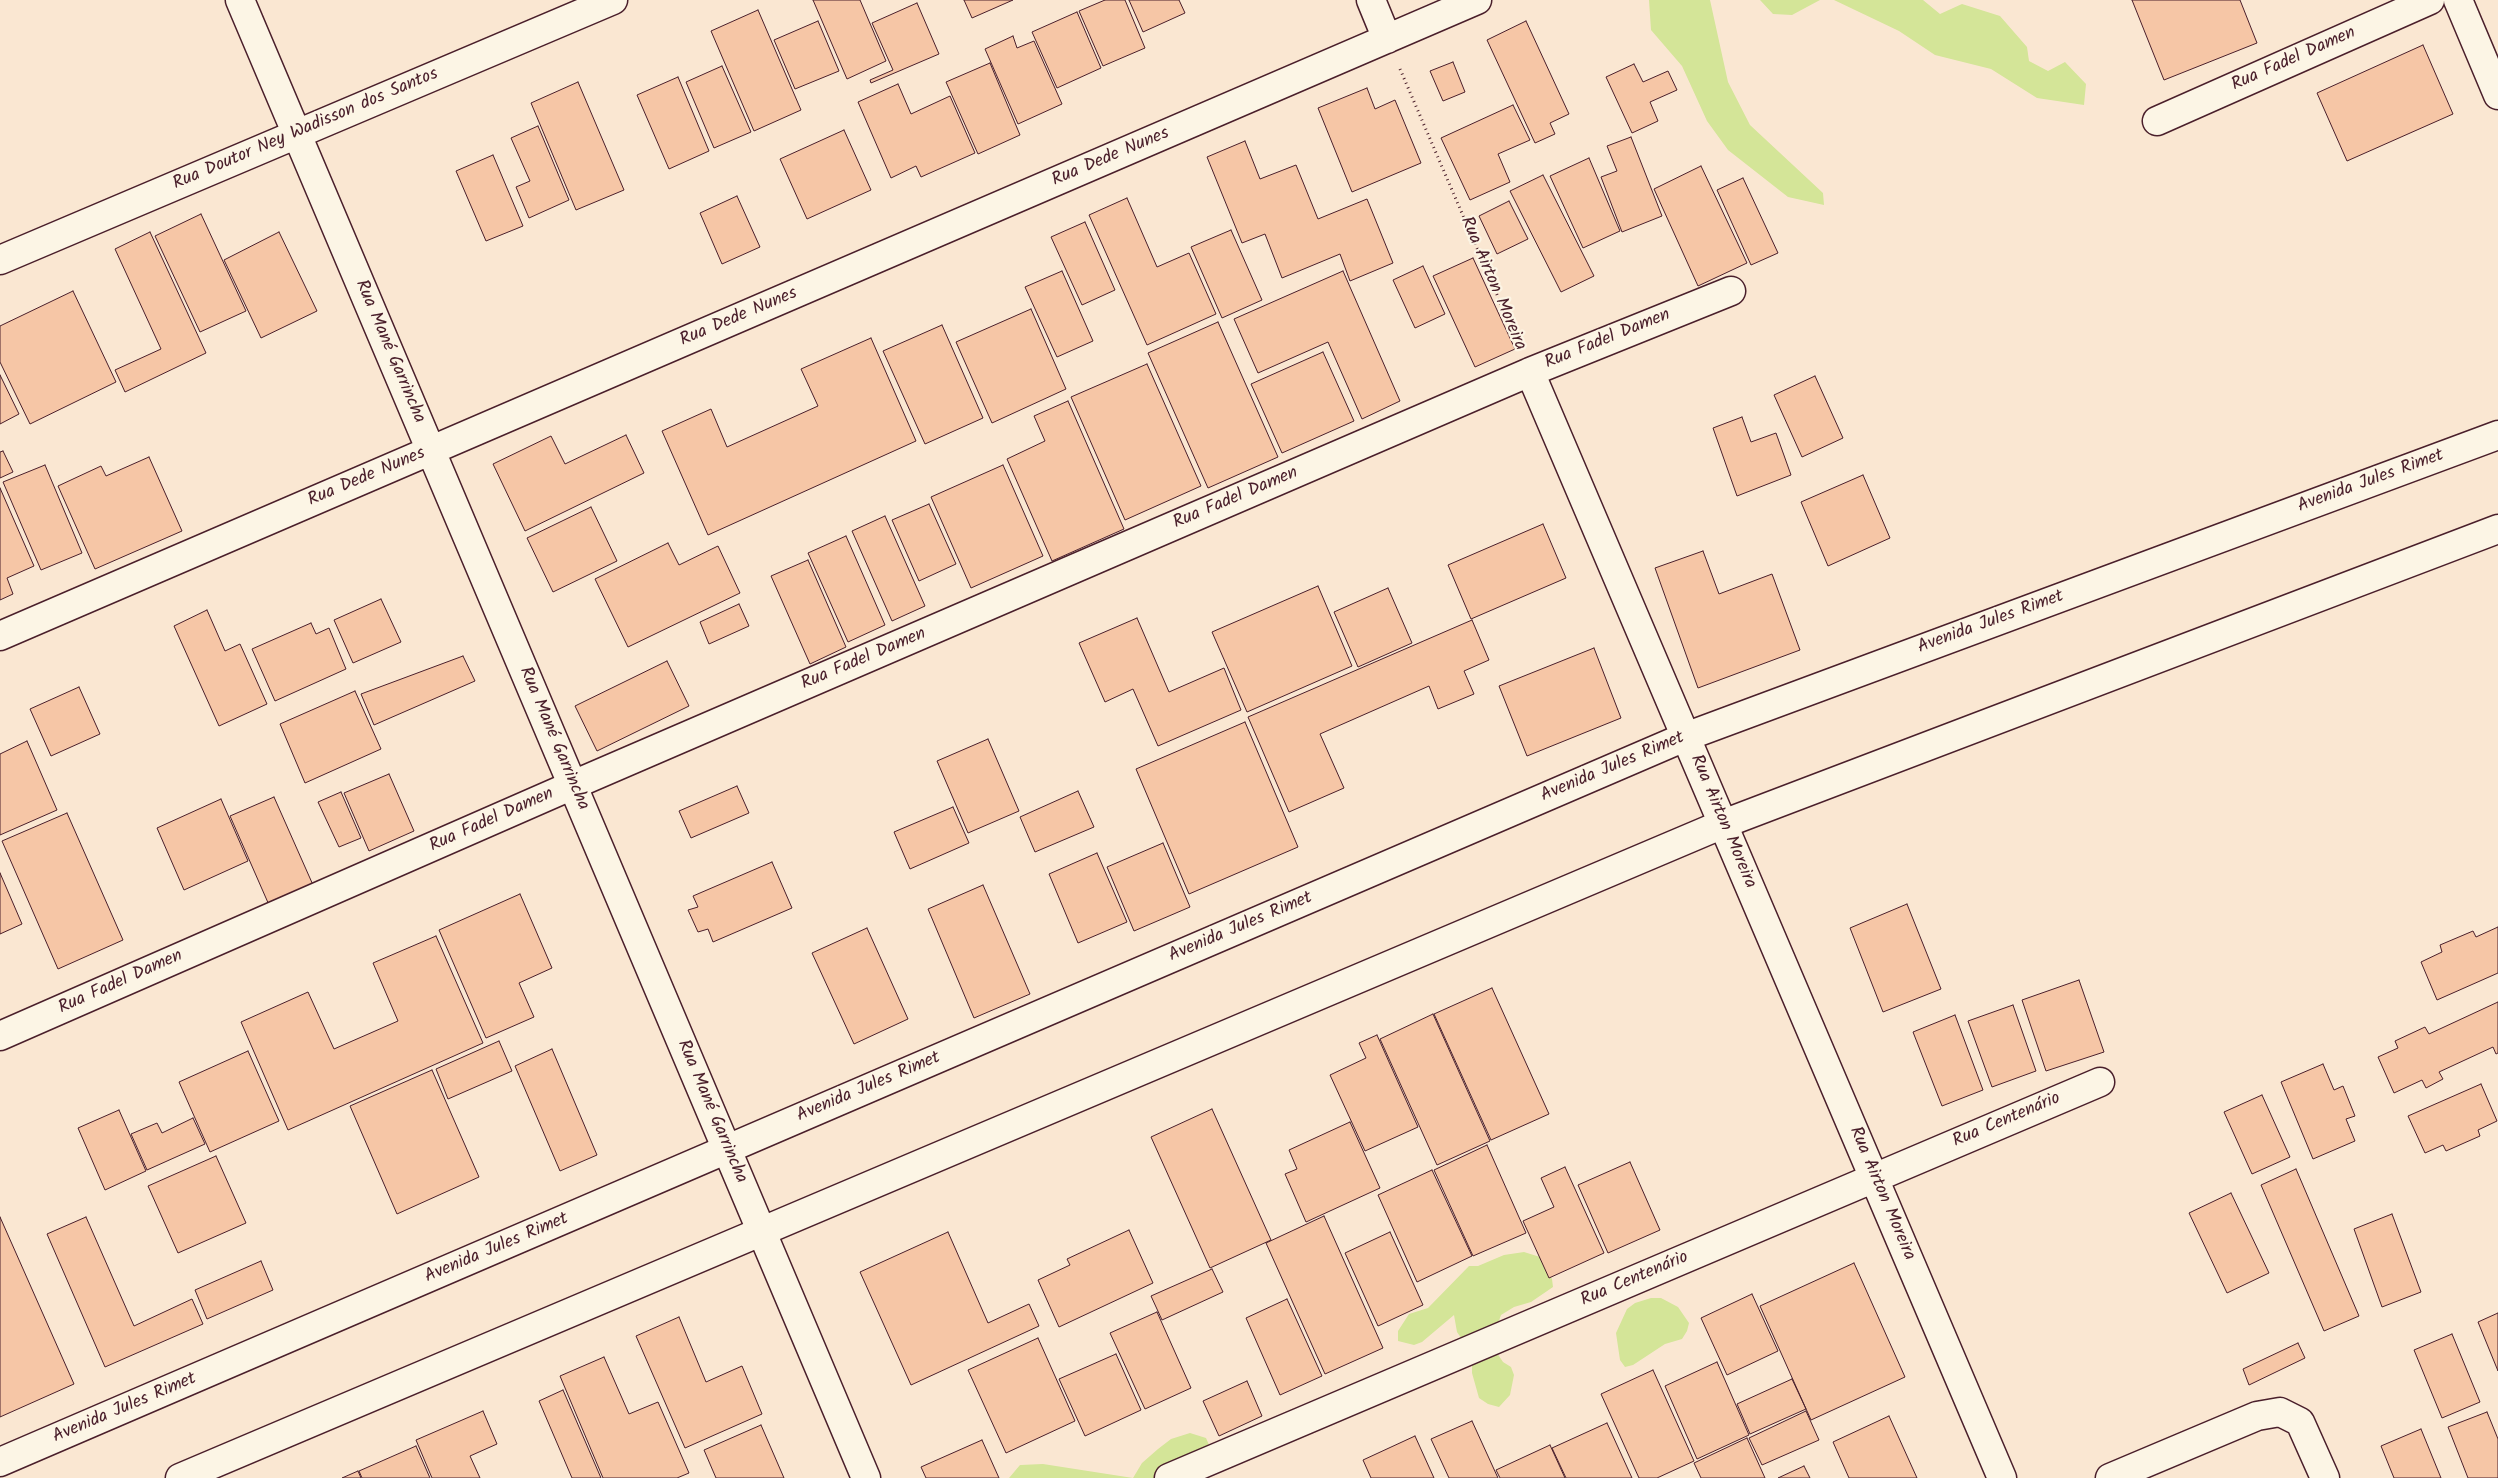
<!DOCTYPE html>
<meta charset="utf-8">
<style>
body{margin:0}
canvas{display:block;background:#fae7d2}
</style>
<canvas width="2498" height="1478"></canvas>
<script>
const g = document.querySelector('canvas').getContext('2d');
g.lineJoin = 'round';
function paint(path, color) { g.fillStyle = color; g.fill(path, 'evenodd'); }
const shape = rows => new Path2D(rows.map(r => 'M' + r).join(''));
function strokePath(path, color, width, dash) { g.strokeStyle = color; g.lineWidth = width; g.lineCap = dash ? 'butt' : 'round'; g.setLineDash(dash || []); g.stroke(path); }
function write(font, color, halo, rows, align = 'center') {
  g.font = font + ' Kalam,sans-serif'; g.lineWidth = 4.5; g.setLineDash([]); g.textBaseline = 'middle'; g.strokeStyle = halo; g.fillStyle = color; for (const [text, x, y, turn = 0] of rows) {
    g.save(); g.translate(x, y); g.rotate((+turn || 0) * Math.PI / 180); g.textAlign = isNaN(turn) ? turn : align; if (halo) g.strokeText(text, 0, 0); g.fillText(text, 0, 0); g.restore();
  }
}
const green = shape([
 [1649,0,1710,0,1728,82,1750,125,1823,193,1824,205,1788,197,1728,150,1707,121,1682,66,1651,30],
 [1760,0,1820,0,1792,15,1773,14],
 [1834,0,1923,0,1940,14,1962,4,2000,16,2027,47,2029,61,2048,71,2065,62,2086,84,2084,105,2037,98,1991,69,1935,55,1899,31],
 [1524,1252,1540,1257,1552,1279,1553,1287,1531,1302,1514,1307,1501,1315,1493,1338,1493,1347,1503,1362,1511,1367,1514,1375,1510,1395,1499,1407,1488,1404,1479,1398,1472,1373,1472,1354,1457,1332,1454,1315,1422,1342,1414,1345,1398,1341,1398,1331,1409,1314,1428,1308,1469,1266,1478,1266,1504,1255],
 [1651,1298,1661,1298,1678,1307,1689,1323,1687,1331,1682,1339,1665,1344,1633,1365,1625,1367,1620,1360,1616,1333,1627,1309,1635,1303],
 [1190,1433,1206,1438,1213,1454,1203,1478,1009,1478,1020,1465,1043,1464,1133,1478,1142,1463,1158,1449,1171,1439]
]);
const building = shape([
 [813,0,860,0,886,61,847,79,813,0],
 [964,0,1013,0,972,18,964,0],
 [1105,0,1125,0,1145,48,1103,66,1079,11,1105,0],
 [1129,0,1179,0,1185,13,1143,32,1129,0],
 [2132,0,2240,0,2257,43,2164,80,2132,0],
 [917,3,939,54,871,83,870,80,893,70,872,23,917,3],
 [758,10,801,110,754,131,711,31,758,10],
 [1077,12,1101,68,1057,88,1032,32,1077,12],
 [818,21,839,71,795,89,774,40,818,21],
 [1526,21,1569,114,1550,123,1555,134,1535,143,1487,40,1526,21],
 [1013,36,1017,48,1034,41,1062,104,1018,124,985,49,1013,36],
 [2423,45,2453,114,2347,161,2317,93,2423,45],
 [1453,62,1465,92,1443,101,1430,71,1453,62],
 [990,63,1020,135,978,154,946,82,990,63],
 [1634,64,1643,82,1668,71,1677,90,1650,102,1658,121,1632,133,1606,77,1634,64],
 [722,66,751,132,714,148,686,82,722,66],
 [678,77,709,151,669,169,637,95,678,77],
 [578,82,624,190,576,210,531,103,578,82],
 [898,84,911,114,950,96,975,153,921,177,916,166,891,178,858,102,898,84],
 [1367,88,1375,109,1395,100,1421,163,1352,192,1318,108,1367,88],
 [1513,105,1530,140,1498,154,1510,182,1470,200,1441,138,1513,105],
 [538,126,569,200,529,218,516,187,530,181,511,138,538,126],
 [844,130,871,190,807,219,780,159,844,130],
 [1631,137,1662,216,1622,232,1601,177,1617,171,1607,146,1631,137],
 [1245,141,1260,179,1296,165,1318,219,1367,199,1393,263,1350,281,1340,254,1282,278,1265,234,1242,243,1207,157,1245,141],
 [493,155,523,226,486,241,456,171,493,155],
 [1589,158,1620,231,1583,248,1550,176,1589,158],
 [1701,166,1747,263,1698,286,1654,189,1701,166],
 [1543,175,1594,276,1561,292,1510,191,1543,175],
 [1743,178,1778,253,1751,265,1717,190,1743,178],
 [737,196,760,247,722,264,700,213,737,196],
 [1127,198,1157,267,1189,253,1216,314,1147,345,1089,215,1127,198],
 [1509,201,1528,239,1497,254,1479,216,1509,201],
 [201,214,246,311,200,332,155,236,201,214],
 [1085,222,1115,290,1082,305,1051,237,1085,222],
 [1231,230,1262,300,1222,318,1191,247,1231,230],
 [150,232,206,353,125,392,115,370,161,349,115,249,150,232],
 [279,232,317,311,261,338,224,260,279,232],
 [1473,258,1515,349,1475,367,1433,276,1473,258],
 [1423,266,1445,314,1415,328,1393,280,1423,266],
 [1062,271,1093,341,1057,357,1025,287,1062,271],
 [1343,271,1400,401,1362,419,1328,342,1258,373,1234,319,1343,271],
 [73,291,116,382,30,424,0,362,0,326,73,291],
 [1031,309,1066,389,992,423,956,342,1031,309],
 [1218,322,1278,457,1208,488,1148,353,1218,322],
 [942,325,983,418,925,444,883,351,942,325],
 [871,338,916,441,708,535,662,431,711,409,727,447,818,406,801,369,871,338],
 [1323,352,1354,421,1282,453,1251,384,1323,352],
 [1147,364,1201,486,1125,520,1071,397,1147,364],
 [0,375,19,414,0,424,0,375],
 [1815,376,1843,438,1802,457,1774,395,1815,376],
 [1068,401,1124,529,1052,561,1007,459,1045,441,1034,416,1068,401],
 [1742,417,1751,442,1776,433,1791,475,1737,496,1713,428,1742,417],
 [626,435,644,473,525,531,493,464,551,436,565,464,626,435],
 [3,451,13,472,0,478,0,452,3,451],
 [149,457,182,531,95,569,58,486,101,466,106,476,149,457],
 [45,465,82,553,41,570,3,482,45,465],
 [1003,465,1043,556,971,588,931,497,1003,465],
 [1863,475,1890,538,1828,566,1801,502,1863,475],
 [0,488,34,566,7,578,13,594,0,600,0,488],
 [929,504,956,564,919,581,892,520,929,504],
 [591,507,617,561,553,592,527,538,591,507],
 [885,516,925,606,892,621,852,531,885,516],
 [1543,524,1566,578,1471,619,1448,565,1543,524],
 [846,536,885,625,848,642,808,553,846,536],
 [668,543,679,565,718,546,740,593,628,647,595,579,668,543],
 [1703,551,1719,594,1772,574,1800,650,1698,688,1655,568,1703,551],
 [808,560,846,647,810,664,771,576,808,560],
 [1318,586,1352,666,1247,712,1212,632,1318,586],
 [1388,588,1412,643,1358,667,1334,612,1388,588],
 [381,599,401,642,353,663,334,620,381,599],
 [739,604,749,626,709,644,700,622,739,604],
 [207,610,225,651,240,644,267,704,219,726,174,626,207,610],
 [1137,618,1169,692,1224,668,1241,710,1158,746,1133,689,1105,702,1079,643,1137,618],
 [1472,620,1489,660,1464,671,1474,694,1438,709,1429,686,1320,734,1344,788,1289,812,1248,717,1472,620],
 [311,623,316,634,329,628,346,669,275,701,252,649,311,623],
 [1594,648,1621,718,1527,756,1499,686,1594,648],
 [463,656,475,681,374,725,361,694,463,656],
 [667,661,689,706,597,751,575,706,667,661],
 [79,687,100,734,51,756,30,709,79,687],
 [355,691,381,749,305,783,280,724,355,691],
 [1245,722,1298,847,1189,894,1136,769,1245,722],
 [988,739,1019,811,968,833,937,761,988,739],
 [27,741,57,810,0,835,0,754,27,741],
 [389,774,414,831,369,851,344,793,389,774],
 [737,786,749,813,691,838,679,811,737,786],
 [1078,791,1094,827,1035,852,1020,817,1078,791],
 [341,792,361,838,339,847,318,802,341,792],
 [274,797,313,885,269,905,230,816,274,797],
 [221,799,248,861,184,890,157,828,221,799],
 [953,807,969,843,910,869,894,832,953,807],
 [67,813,123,940,58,969,2,841,67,813],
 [1163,843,1190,907,1134,931,1107,867,1163,843],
 [1097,853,1127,922,1078,943,1049,874,1097,853],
 [772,862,792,908,713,942,708,929,698,932,688,910,698,907,693,896,772,862],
 [0,873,22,924,0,934,0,873],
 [983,885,1030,994,974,1018,928,909,983,885],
 [520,894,552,968,519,983,534,1017,486,1038,439,930,520,894],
 [1907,904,1941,989,1883,1012,1850,928,1907,904],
 [2498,927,2498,973,2437,1000,2421,962,2442,952,2440,945,2473,931,2476,937,2498,927],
 [867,928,908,1019,854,1044,812,953,867,928],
 [436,936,483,1043,288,1130,241,1022,308,992,334,1049,398,1021,373,963,436,936],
 [2079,980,2104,1052,2046,1071,2022,1000,2079,980],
 [1492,988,1549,1114,1491,1140,1434,1014,1492,988],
 [2498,1002,2498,1053,2496,1054,2493,1047,2439,1072,2443,1079,2426,1088,2422,1080,2394,1093,2378,1057,2398,1048,2395,1041,2425,1027,2429,1034,2498,1002],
 [2013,1005,2036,1071,1992,1087,1968,1021,2013,1005],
 [1433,1014,1490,1141,1437,1165,1380,1039,1433,1014],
 [1955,1015,1983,1090,1942,1106,1913,1032,1955,1015],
 [1377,1035,1418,1127,1365,1151,1330,1075,1366,1058,1359,1043,1377,1035],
 [499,1041,512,1071,448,1099,436,1069,499,1041],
 [552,1049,597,1155,560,1171,515,1066,552,1049],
 [248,1051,279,1121,210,1152,179,1082,248,1051],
 [2323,1064,2334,1090,2343,1086,2355,1116,2346,1119,2355,1141,2313,1159,2281,1082,2323,1064],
 [432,1070,479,1177,397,1214,350,1106,432,1070],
 [2481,1084,2497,1121,2478,1130,2480,1136,2446,1151,2443,1145,2425,1153,2408,1116,2481,1084],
 [2262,1095,2290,1157,2252,1174,2224,1112,2262,1095],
 [1212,1109,1271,1240,1210,1268,1151,1137,1212,1109],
 [119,1110,146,1171,105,1190,78,1128,119,1110],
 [193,1118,205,1144,147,1170,131,1134,157,1123,162,1133,193,1118],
 [1350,1122,1380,1188,1306,1222,1285,1174,1297,1169,1289,1150,1350,1122],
 [1487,1145,1526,1233,1473,1256,1434,1170,1487,1145],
 [216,1156,246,1223,178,1253,148,1186,216,1156],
 [1630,1162,1660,1230,1608,1253,1578,1185,1630,1162],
 [1565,1167,1604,1253,1549,1278,1523,1221,1554,1207,1541,1178,1565,1167],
 [2296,1169,2359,1316,2324,1331,2261,1185,2296,1169],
 [1432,1170,1472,1256,1417,1282,1378,1195,1432,1170],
 [2231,1193,2269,1273,2227,1293,2189,1213,2231,1193],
 [2392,1214,2421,1292,2382,1307,2354,1229,2392,1214],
 [1324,1216,1383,1348,1325,1374,1266,1243,1324,1216],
 [0,1217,74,1384,0,1417,0,1217],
 [86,1217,134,1326,192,1299,203,1324,105,1367,47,1234,86,1217],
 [1129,1230,1153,1283,1059,1327,1038,1280,1070,1265,1067,1259,1129,1230],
 [948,1232,988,1323,1029,1304,1039,1326,911,1385,860,1272,948,1232],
 [1390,1232,1423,1305,1378,1326,1345,1253,1390,1232],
 [261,1261,273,1290,207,1319,195,1290,261,1261],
 [1854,1263,1905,1377,1811,1420,1760,1306,1854,1263],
 [1212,1269,1223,1292,1162,1320,1151,1296,1212,1269],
 [1752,1294,1778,1351,1727,1375,1701,1318,1752,1294],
 [1287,1299,1322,1376,1280,1395,1246,1318,1287,1299],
 [1157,1312,1191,1388,1145,1409,1110,1333,1157,1312],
 [2498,1313,2498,1371,2478,1322,2498,1313],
 [679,1317,706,1382,742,1366,762,1414,685,1448,636,1336,679,1317],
 [2452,1334,2480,1402,2442,1418,2414,1350,2452,1334],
 [1038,1338,1075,1421,1006,1453,968,1370,1038,1338],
 [2298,1343,2305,1358,2249,1385,2243,1369,2298,1343],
 [1116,1354,1141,1410,1085,1436,1059,1379,1116,1354],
 [604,1357,629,1414,658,1402,689,1473,677,1478,603,1478,560,1376,604,1357],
 [1717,1362,1749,1435,1697,1459,1665,1386,1717,1362],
 [1653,1370,1694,1461,1657,1478,1639,1478,1601,1394,1653,1370],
 [1792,1379,1806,1409,1750,1434,1737,1404,1792,1379],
 [1247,1381,1262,1416,1219,1436,1203,1401,1247,1381],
 [563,1390,601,1478,572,1478,539,1401,563,1390],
 [483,1411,497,1444,470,1456,480,1478,432,1478,416,1440,483,1411],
 [1806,1411,1819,1440,1762,1465,1749,1438,1806,1411],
 [2487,1412,2498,1439,2498,1478,2468,1478,2448,1427,2487,1412],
 [1889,1416,1917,1478,1849,1478,1833,1442,1889,1416],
 [1472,1421,1498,1478,1449,1478,1431,1439,1472,1421],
 [1607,1423,1632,1478,1566,1478,1552,1448,1607,1423],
 [761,1425,784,1478,716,1478,704,1450,761,1425],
 [2421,1429,2441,1478,2394,1478,2381,1446,2421,1429],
 [1415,1436,1434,1478,1371,1478,1363,1460,1415,1436],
 [1747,1438,1765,1478,1701,1478,1694,1463,1747,1438],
 [982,1440,999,1478,926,1478,921,1467,982,1440],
 [1550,1445,1565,1478,1500,1478,1496,1470,1550,1445],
 [416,1446,430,1478,362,1478,359,1471,416,1446],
 [1804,1466,1810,1478,1778,1478,1804,1466],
 [358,1471,361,1478,342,1478,358,1471]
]);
const path = shape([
 [1400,69,1516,339]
]);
const minor = shape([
 [240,0,866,1478],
 [1371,0,1387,39],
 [2458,0,2498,95],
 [2157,121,2430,0],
 [0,260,613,0],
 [1530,372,2002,1478],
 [0,636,1477,0],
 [0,1036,573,785,1530,372,1731,291],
 [1169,1478,2100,1082],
 [2110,1478,2257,1416,2280,1412,2300,1422,2325,1478]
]);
const secondary = shape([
 [0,1462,1685,737,2498,435],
 [180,1478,1723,824,2498,529]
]);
const streetNames = [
 ["Rua Fadel Damen",2294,60,-24],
 ["Rua Doutor Ney Wadisson dos Santos",306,130,-23],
 ["Rua Dede Nunes",1111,158,-23],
 ["Rua Airton Moreira",1492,284,67],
 ["Rua Dede Nunes",739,318,-23],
 ["Rua Fadel Damen",1608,340,-22],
 ["Rua Mané Garrincha",389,352,67],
 ["Rua Dede Nunes",367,478,-23],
 ["Avenida Jules Rimet",2371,482,-20],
 ["Rua Fadel Damen",1236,499,-23],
 ["Avenida Jules Rimet",1991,623,-20],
 ["Rua Fadel Damen",864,660,-23],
 ["Rua Mané Garrincha",553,739,67],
 ["Avenida Jules Rimet",1613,768,-23],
 ["Rua Fadel Damen",492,821,-24],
 ["Rua Airton Moreira",1722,822,67],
 ["Avenida Jules Rimet",1241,928,-23],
 ["Rua Fadel Damen",121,983,-24],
 ["Avenida Jules Rimet",869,1088,-23],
 ["Rua Mané Garrincha",711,1112,67],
 ["Rua Centenário",2007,1121,-23],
 ["Rua Airton Moreira",1881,1194,67],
 ["Avenida Jules Rimet",497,1249,-23],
 ["Rua Centenário",1635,1280,-23],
 ["Avenida Jules Rimet",125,1409,-23]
];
paint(green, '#d4e598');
paint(building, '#f6c6a6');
strokePath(building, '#4a1f2b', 1);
strokePath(minor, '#4a1f2b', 31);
strokePath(secondary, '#4a1f2b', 31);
strokePath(path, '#4a1f2b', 3, [1, 4]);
strokePath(minor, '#fcf5e5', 28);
strokePath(secondary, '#fcf5e5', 28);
write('18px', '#4a1f2b', '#fcf5e5', streetNames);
</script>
